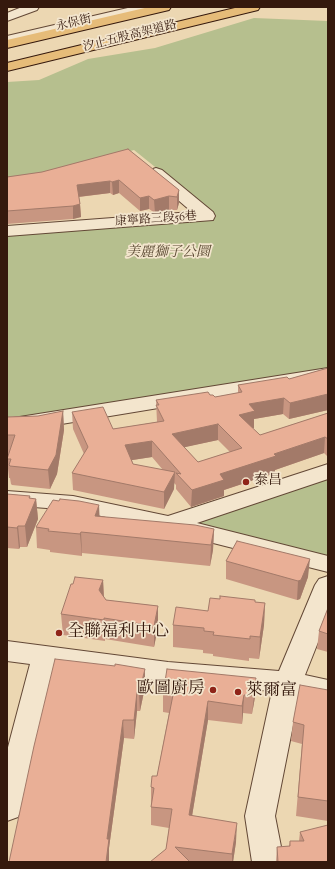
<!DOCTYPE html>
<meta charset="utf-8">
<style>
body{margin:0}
#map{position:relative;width:335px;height:869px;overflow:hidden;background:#ecd7b2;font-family:"Sorts Mill Goudy",serif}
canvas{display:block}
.frame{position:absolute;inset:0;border:8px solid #35190d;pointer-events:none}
</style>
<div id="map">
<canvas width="335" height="869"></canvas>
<div class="frame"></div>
</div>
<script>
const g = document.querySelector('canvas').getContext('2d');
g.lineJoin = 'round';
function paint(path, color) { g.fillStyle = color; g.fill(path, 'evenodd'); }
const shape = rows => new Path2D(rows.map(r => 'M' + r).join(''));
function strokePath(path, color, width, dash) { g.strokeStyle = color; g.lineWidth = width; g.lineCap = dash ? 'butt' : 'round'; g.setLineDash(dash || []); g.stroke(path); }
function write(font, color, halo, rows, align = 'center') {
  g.font = font + ' "Sorts Mill Goudy","Noto Serif TC",serif'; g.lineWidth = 3.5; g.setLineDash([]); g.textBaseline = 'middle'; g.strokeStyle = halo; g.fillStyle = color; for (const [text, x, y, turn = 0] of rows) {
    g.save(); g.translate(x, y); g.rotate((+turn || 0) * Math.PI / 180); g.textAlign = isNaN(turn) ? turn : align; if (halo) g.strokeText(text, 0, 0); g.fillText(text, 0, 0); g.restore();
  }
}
const green = shape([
 [254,18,328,21,328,371,7,423,7,235,193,220,215,218,216,216,134,150,36,176,7,181,7,82,39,80,88,59,155,48],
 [328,477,328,558,194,524]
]);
const minor = shape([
 [22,7,39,7,37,10,7,21,7,13,22,7],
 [132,7,154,7,152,10,7,44,7,36,132,7],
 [156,168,162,170,213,212,215,216,213,220,7,236,7,226,192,212,150,176,148,173,150,170,156,168],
 [328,368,328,380,7,433,7,419,328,368],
 [328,464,328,479,197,523,328,556,328,572,134,523,73,510,7,505,7,491,73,496,168,516,328,464],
 [328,576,328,617,305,675,328,680,328,700,299,695,275,816,284,862,252,862,245,816,272,691,168,682,57,667,22,808,18,817,7,821,7,751,30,664,7,661,7,641,168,662,279,671,315,585,319,579,328,576]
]);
const highway = shape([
 [149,7,171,7,169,10,7,48,7,40,149,7],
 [239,7,260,7,258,10,7,71,7,63,239,7]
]);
const wall = shape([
 [128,149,179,190,179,203,177,210,169,210,155,213,149,209,140,211,119,193,113,195,110,193,79,197,80,204,81,217,73,219,7,224,7,177,42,172],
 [328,368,328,410,289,419,283,414,254,419,254,428,252,428,260,435,328,413,328,457,324,453,275,470,275,473,224,490,224,496,191,507,176,489,176,485,174,483,174,489,164,509,73,490,72,473,84,454,73,429,72,412,113,429,157,422,156,400,210,395,215,397,238,393,238,385,289,379],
 [218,440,230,452,198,462,184,447],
 [152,457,163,470,133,464,132,460],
 [63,411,64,430,57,474,50,489,12,485,11,484,10,478,9,478,7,459,9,454,7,454,7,417,38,416],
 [7,494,30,496,30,498,36,499,38,519,27,547,20,547,19,549,7,548],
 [100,517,214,529,213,550,210,566,82,553,82,556,50,552,50,550,37,548,36,527],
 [226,561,308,577,300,599,297,600,226,579],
 [103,580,104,597,106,600,158,606,158,627,154,647,105,639,105,641,63,635,61,614,73,584],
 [255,602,265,603,264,625,259,659,249,658,249,661,213,656,213,654,203,653,203,650,173,647,173,625,208,611],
 [328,608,328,652,317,649,319,631],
 [256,678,255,697,252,714,243,713,242,724,208,720,192,816,236,842,233,862,150,862,166,849,169,828,151,825,151,787,157,776,169,713,163,712,163,694],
 [145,687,140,711,137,711,134,739,124,738,109,848,109,858,34,746],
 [328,690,328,821,296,816,302,744,291,741,293,722],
 [300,832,328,862,276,862,277,847,289,846,290,841,299,841]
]);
const shadedWall = shape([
 [119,180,119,193,113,195,112,182],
 [110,181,110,193,77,197,77,185],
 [179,190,179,203,177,210,177,197],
 [149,196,149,209,140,211,140,198],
 [169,196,169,210,155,213,154,200],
 [80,204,81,217,73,219,73,206],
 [328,394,328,410,289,419,290,403],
 [284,398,283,414,254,419,254,428,239,431,239,415,249,404],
 [63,411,64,430,57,474,50,489,48,470],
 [218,424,218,440,172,450,172,434],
 [325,437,324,453,275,470,275,473,224,490,224,496,191,507,192,490,220,474,274,454],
 [152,441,152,457,126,461,125,445],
 [175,472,174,489,164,509,164,492],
 [30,496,31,511,36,499,38,519,27,547,25,526],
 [99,505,100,526,95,516],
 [18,526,20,547,19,549,17,528],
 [214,529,213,550,210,566,211,545],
 [81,532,82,553,82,556,80,534],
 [310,559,308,577,300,599,297,600,298,581],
 [103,580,104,601,99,590],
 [265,603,264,625,259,659,260,637],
 [158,606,158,627,154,647,154,626],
 [145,669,145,687,140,711,139,693],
 [256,678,255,697,252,714,254,695],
 [137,692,137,711,134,739,134,720],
 [244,695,243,713,242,724,242,706],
 [208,701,208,720,189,834,189,815],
 [123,720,124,738,109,848,109,862,106,862,107,839],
 [237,823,236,842,233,862,232,862,232,854]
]);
const building = shape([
 [128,149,179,190,177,197,169,196,154,200,149,196,140,198,119,180,112,182,110,181,77,185,80,204,73,206,7,211,7,177,42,172,128,149],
 [328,368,328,394,290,403,284,398,249,404,255,411,239,415,260,435,328,413,328,439,325,437,274,454,276,456,220,474,224,480,192,490,176,473,181,474,152,441,125,445,133,464,175,472,164,492,72,473,88,447,72,412,103,407,113,429,164,421,156,405,159,405,156,400,208,392,210,395,213,395,215,397,242,392,238,385,287,377,289,379,328,368],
 [218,424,242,448,198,462,172,434,218,424],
 [63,411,56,455,48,470,10,466,9,465,11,459,7,459,15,435,7,435,7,417,38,416,63,411],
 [7,494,30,496,29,498,36,499,25,526,18,526,17,528,7,527,7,494],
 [60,499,79,501,99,505,95,516,195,525,214,529,211,545,81,532,80,534,48,531,49,529,36,527,53,500,59,501,60,499],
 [237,541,310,559,301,580,298,581,226,561,237,541],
 [75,577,103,580,99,590,106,600,158,606,154,626,104,618,104,620,61,614,71,584,73,584,75,577],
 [220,596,255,600,255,602,265,603,260,637,250,636,250,639,213,635,214,632,204,631,204,628,173,625,176,607,208,611,210,598,220,599,220,596],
 [328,608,328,634,319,631,328,608],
 [55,659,115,666,115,664,145,669,139,693,137,692,134,720,123,720,107,839,109,839,106,862,9,862,34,746,55,659],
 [167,669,256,678,254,695,244,695,242,706,208,701,189,815,237,823,232,854,175,847,190,862,150,862,166,849,172,809,151,807,154,788,151,787,152,776,157,776,173,695,163,694,167,669],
 [300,685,328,690,328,801,298,797,304,725,293,722,300,685],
 [328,825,328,862,278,862,277,847,290,846,290,841,304,841,300,832,328,825]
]);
const markers = [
 [246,482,4,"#8f2418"],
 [59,633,4,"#8f2418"],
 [213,690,4,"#8f2418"],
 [238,692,4,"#8f2418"]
];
const farStreetnames = [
 ["永保街",74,24,-13],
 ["汐止五股高架道路",130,37,-14],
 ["康寧路三段56巷",156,220,-4]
];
const parkNames = [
 ["美麗獅子公圜",168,254]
];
const poiNames = [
 ["泰昌",254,482]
];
const nearPoinames = [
 ["全聯福利中心",67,633],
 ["歐圖廚房",205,690,"right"],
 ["萊爾富",246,692]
];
paint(green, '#b6bf8e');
strokePath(minor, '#634836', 2);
strokePath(highway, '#35190d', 2);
paint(minor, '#f3e5cd');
paint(highway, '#e6bc79');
paint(wall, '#c89681');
paint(shadedWall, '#a37a69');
paint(building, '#e9af96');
strokePath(building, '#a37a69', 1);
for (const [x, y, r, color] of markers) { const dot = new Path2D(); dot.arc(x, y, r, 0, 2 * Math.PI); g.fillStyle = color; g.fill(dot); strokePath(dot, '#f3e5cd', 1.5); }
write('12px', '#35190d', '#f3e5cd', farStreetnames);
write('italic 14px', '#5c4b34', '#f3e5cd', parkNames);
write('14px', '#35190d', '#f3e5cd', poiNames, 'left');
write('17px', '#35190d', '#f3e5cd', nearPoinames, 'left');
</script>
